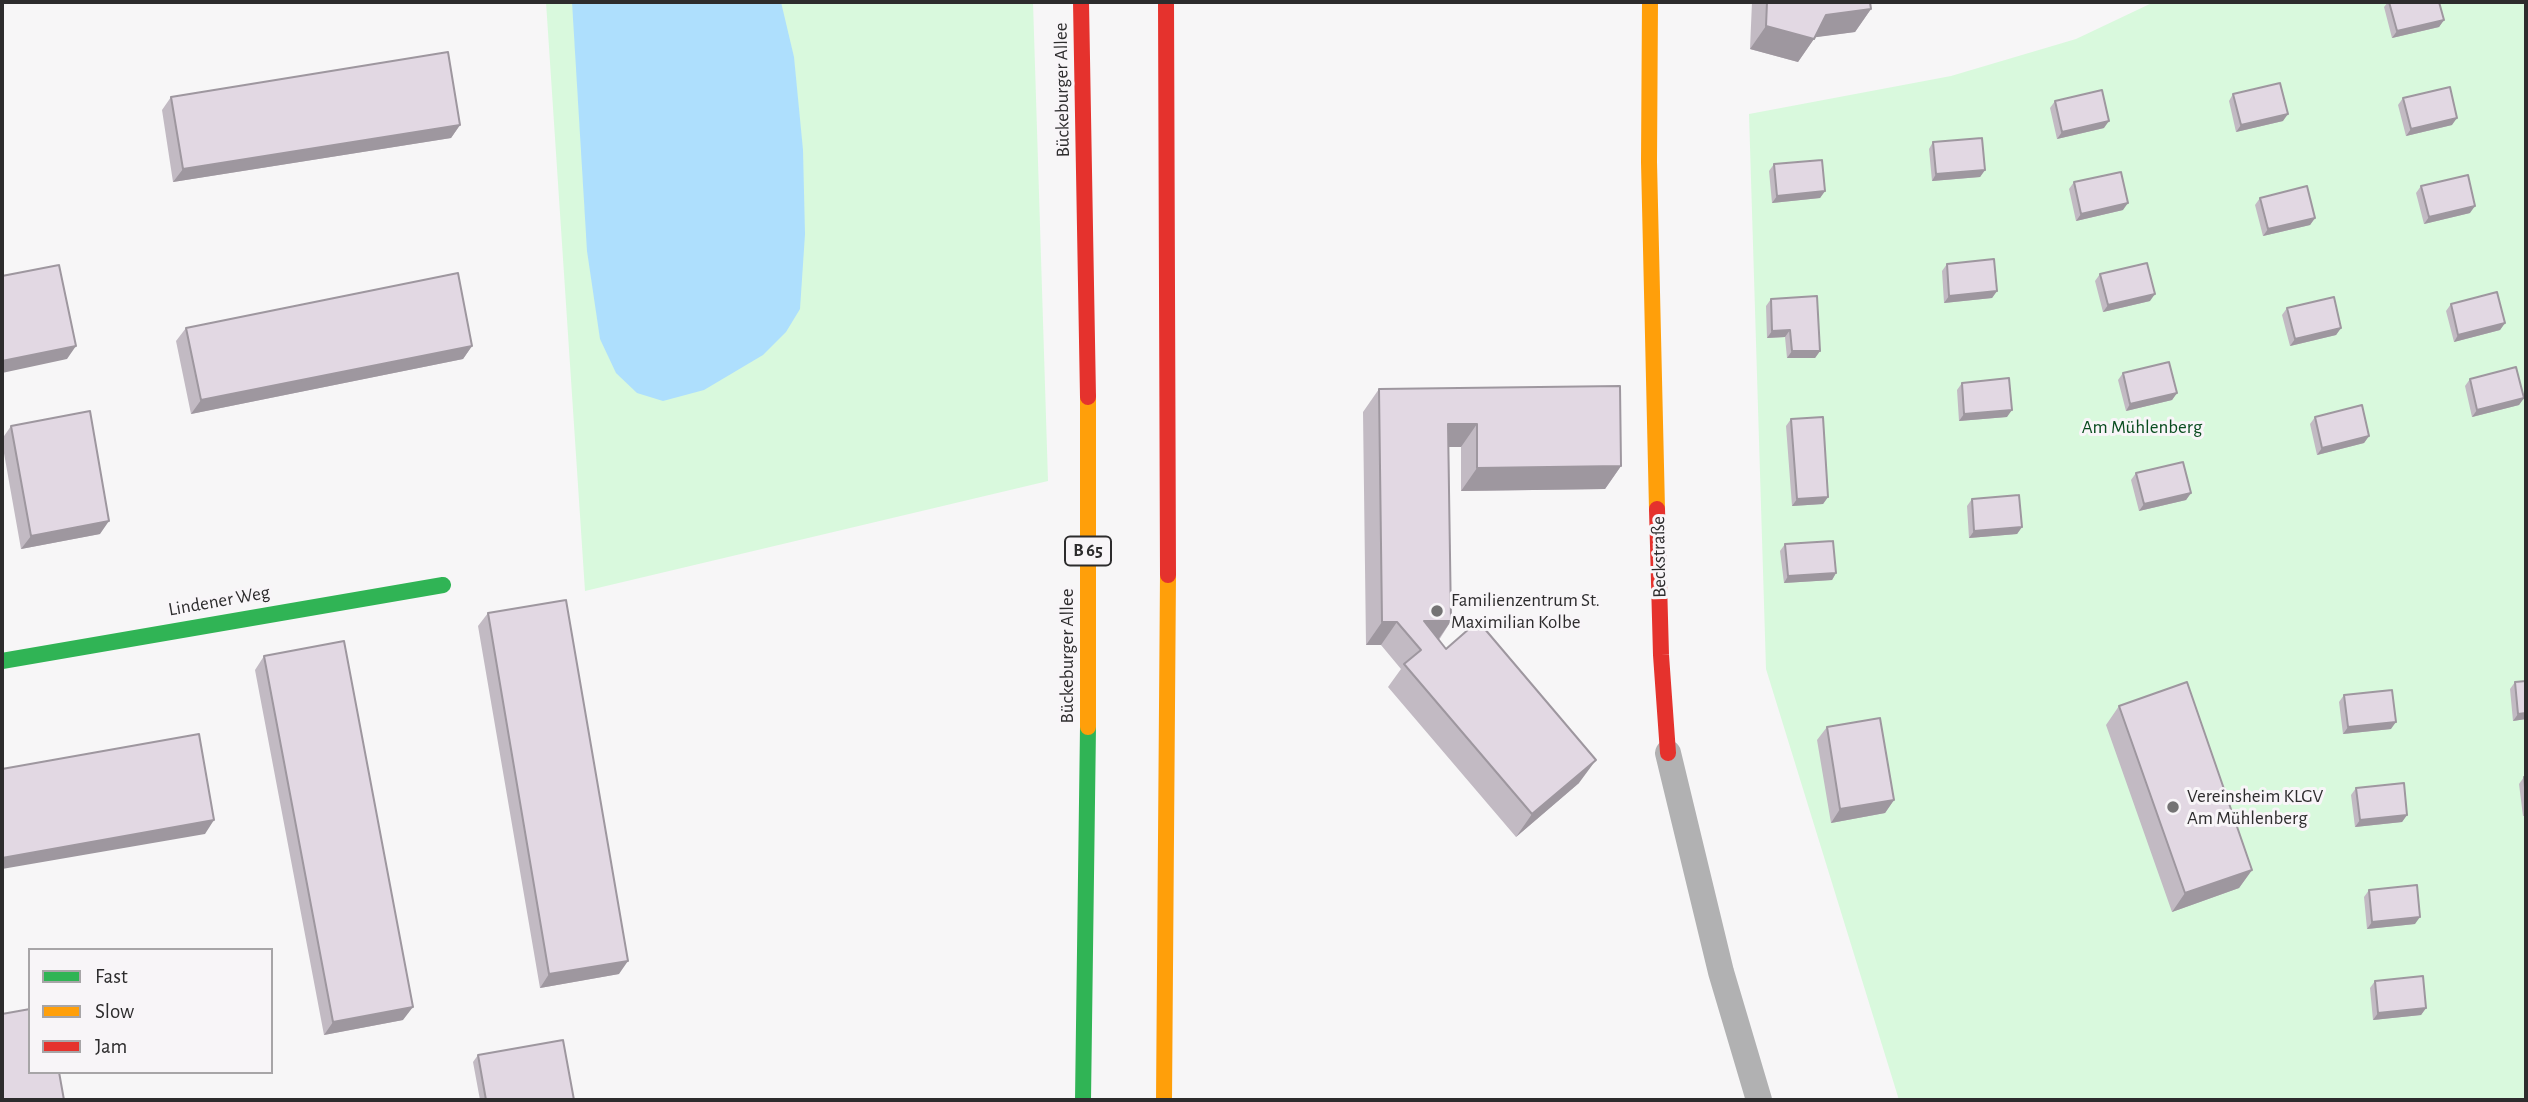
<!DOCTYPE html>
<meta charset="utf-8">
<style>
body{margin:0}
#map{position:relative;width:2528px;height:1102px;overflow:hidden;background:#f7f6f7;font-family:"Alegreya Sans",sans-serif}
canvas{display:block}
.frame{position:absolute;inset:0;border:4px solid #2d2c2d;pointer-events:none}
.legend{position:absolute;left:28px;top:948px;width:245px;height:126px;box-sizing:border-box;background:#f8f5f8;border:2px solid #a7a5a7;margin:0;padding:9px 12px;list-style:none;font-size:21px;color:#2d2c2d}
.legend li{display:flex;align-items:center;gap:14px;height:35px}
.legend b{width:35px;border:2px solid #a7a5a7}
</style>
<div id="map">
<canvas width="2528" height="1102"></canvas>
<div class="frame"></div>
<ul class="legend">
<li><b style="height:9px;background:#30b455"></b>Fast</li>
<li><b style="height:9px;background:#ff9f0a"></b>Slow</li>
<li><b style="height:9px;background:#e5322d"></b>Jam</li>
</ul>
</div>
<script>
const g = document.querySelector('canvas').getContext('2d');
g.lineJoin = 'round';
function paint(path, color) { g.fillStyle = color; g.fill(path, 'evenodd'); }
const shape = rows => new Path2D(rows.map(r => 'M' + r).join(''));
function strokePath(path, color, width, dash) { g.strokeStyle = color; g.lineWidth = width; g.lineCap = dash ? 'butt' : 'round'; g.setLineDash(dash || []); g.stroke(path); }
function write(font, color, halo, rows, align = 'center') {
  g.font = font + ' "Alegreya Sans",sans-serif'; g.lineWidth = 6; g.setLineDash([]); g.textBaseline = 'middle'; g.strokeStyle = halo; g.fillStyle = color; for (const [text, x, y, turn = 0] of rows) {
    g.save(); g.translate(x, y); g.rotate((+turn || 0) * Math.PI / 180); g.textAlign = isNaN(turn) ? turn : align; if (halo) g.strokeText(text, 0, 0); g.fillText(text, 0, 0); g.restore();
  }
}
const green = shape([
 [546,2,1033,2,1048,481,585,591],
 [2154,2,2526,2,2526,1100,1899,1100,1766,669,1749,114,1951,76,2076,39]
]);
const water = shape([
 [572,2,781,2,794,57,803,150,805,234,800,309,786,332,763,355,704,390,663,401,637,393,616,373,600,339,587,251]
]);
const lane = shape([
 [1668,753,1721,972,1759,1100]
]);
const fast = shape([
 [2,661,443,585],
 [1083,1100,1088,727]
]);
const slow = shape([
 [1650,2,1649,162,1657,509],
 [1088,727,1088,397],
 [1164,1100,1168,575]
]);
const jam = shape([
 [1081,2,1088,397],
 [1166,2,1168,575],
 [1657,509,1661,655,1668,753]
]);
const wall = shape([
 [1752,2,1870,2,1871,9,1855,32,1815,37,1798,62,1750,49],
 [2388,2,2439,2,2444,20,2439,27,2392,38,2384,7],
 [2233,94,2283,121,2236,132,2229,101],
 [171,97,460,125,451,138,173,182,162,110],
 [2403,98,2452,125,2406,136,2398,105],
 [2055,101,2104,128,2057,139,2050,108],
 [1933,142,1985,170,1980,177,1932,181,1929,149],
 [1774,164,1825,191,1820,198,1772,203,1769,171],
 [2074,182,2123,210,2076,221,2069,189],
 [2421,186,2470,213,2424,224,2416,193],
 [2260,198,2315,218,2310,225,2263,236,2255,205],
 [1947,264,1997,291,1992,298,1944,303,1942,271],
 [2100,274,2150,301,2103,312,2095,281],
 [1771,299,1820,351,1815,358,1787,358,1785,337,1767,338,1766,306],
 [2451,304,2505,323,2500,330,2454,342,2446,311],
 [2287,308,2341,328,2336,335,2290,346,2282,315],
 [186,328,472,346,463,359,191,414,176,341],
 [2123,373,2177,393,2172,400,2126,411,2118,380],
 [2470,379,2524,398,2519,405,2472,417,2465,386],
 [1962,383,2007,417,1959,421,1957,390],
 [1379,389,1621,466,1605,489,1461,491,1461,447,1449,447,1451,621,1439,640,1446,649,1579,783,1516,837,1388,687,1401,669,1381,645,1366,645,1363,412],
 [2315,417,2369,436,2364,443,2317,455,2310,424],
 [1791,419,1828,497,1823,504,1792,506,1786,426],
 [11,426,100,534,21,549,2,442,2,439],
 [2136,473,2191,493,2186,500,2139,511,2131,480],
 [1972,499,2022,527,2017,534,1969,538,1967,506],
 [1785,544,1836,573,1832,580,1784,583,1780,551],
 [488,613,619,974,540,988,478,626],
 [264,656,403,1020,324,1035,255,670],
 [2515,682,2526,719,2513,721,2510,689],
 [2344,695,2391,729,2343,734,2339,702],
 [2119,706,2252,870,2239,888,2172,912,2106,725],
 [1827,727,1894,800,1885,813,1831,823,1817,740],
 [2524,777,2526,777,2526,816,2523,816,2519,784],
 [2356,788,2407,815,2402,822,2355,827,2351,795],
 [2369,890,2415,924,2367,929,2364,897],
 [2375,981,2426,1008,2421,1015,2373,1020,2370,988],
 [478,1055,574,1100,480,1100,473,1062]
]);
const shadedWall = shape([
 [1871,9,1855,32,1810,38,1814,39,1798,62,1750,49,1766,26,1826,15],
 [2444,20,2439,27,2392,38,2397,31],
 [2288,114,2283,121,2236,132,2241,125],
 [2457,118,2452,125,2406,136,2411,129],
 [2109,121,2104,128,2057,139,2062,132],
 [460,125,451,138,173,182,183,169],
 [1985,170,1980,177,1932,181,1936,174],
 [1825,191,1820,198,1772,203,1777,196],
 [2128,203,2123,210,2076,221,2081,214],
 [2475,206,2470,213,2424,224,2429,217],
 [2315,218,2310,225,2263,236,2268,229],
 [1997,291,1992,298,1944,303,1949,296],
 [2155,294,2150,301,2103,312,2108,305],
 [2505,323,2500,330,2454,342,2458,335],
 [2341,328,2336,335,2290,346,2295,339],
 [1790,330,1785,337,1767,338,1772,331],
 [76,346,67,359,2,373,2,361],
 [472,346,463,359,191,414,201,400],
 [1792,351,1820,351,1815,358,1787,358],
 [2177,393,2172,400,2126,411,2130,404],
 [2524,398,2519,405,2472,417,2477,410],
 [2012,410,2007,417,1959,421,1964,414],
 [1448,424,1477,424,1461,447,1432,447],
 [2369,436,2364,443,2317,455,2322,448],
 [1621,466,1605,489,1461,491,1477,468],
 [2191,493,2186,500,2139,511,2144,504],
 [1828,497,1823,504,1792,506,1797,499],
 [109,521,100,534,21,549,31,536],
 [2022,527,2017,534,1969,538,1974,531],
 [1836,573,1832,580,1784,583,1788,576],
 [1424,621,1451,621,1435,644],
 [1382,622,1397,622,1381,645,1366,645],
 [2526,713,2526,719,2513,721,2518,714],
 [2396,722,2391,729,2343,734,2348,727],
 [1596,760,1579,783,1516,837,1532,814],
 [1894,800,1885,813,1831,823,1840,809],
 [2407,815,2402,822,2355,827,2360,820],
 [214,820,205,834,2,869,2,858],
 [2252,870,2239,888,2172,912,2185,893],
 [2420,917,2415,924,2367,929,2372,922],
 [628,961,619,974,540,988,549,974],
 [413,1007,403,1020,324,1035,333,1022],
 [2426,1008,2421,1015,2373,1020,2378,1013]
]);
const building = shape([
 [1767,2,1870,2,1871,9,1826,15,1814,39,1766,26,1767,2],
 [2389,2,2439,2,2444,20,2397,31,2389,2],
 [448,52,460,125,183,169,171,97,448,52],
 [2280,83,2288,114,2241,125,2233,94,2280,83],
 [2450,87,2457,118,2411,129,2403,98,2450,87],
 [2102,90,2109,121,2062,132,2055,101,2102,90],
 [1982,138,1985,170,1936,174,1933,142,1982,138],
 [1822,160,1825,191,1777,196,1774,164,1822,160],
 [2121,172,2128,203,2081,214,2074,182,2121,172],
 [2468,175,2475,206,2429,217,2421,186,2468,175],
 [2307,186,2315,218,2268,229,2260,198,2307,186],
 [1994,259,1997,291,1949,296,1947,264,1994,259],
 [2147,263,2155,294,2108,305,2100,274,2147,263],
 [59,265,76,346,2,361,2,276,59,265],
 [458,273,472,346,201,400,186,328,458,273],
 [2497,292,2505,323,2458,335,2451,304,2497,292],
 [1817,296,1820,351,1792,351,1790,330,1772,331,1771,299,1817,296],
 [2334,297,2341,328,2295,339,2287,308,2334,297],
 [2169,362,2177,393,2130,404,2123,373,2169,362],
 [2516,367,2524,398,2477,410,2470,379,2516,367],
 [2009,378,2012,410,1964,414,1962,383,2009,378],
 [1620,386,1621,466,1477,468,1477,424,1448,424,1451,621,1424,621,1446,649,1478,621,1596,760,1532,814,1404,664,1421,650,1397,622,1382,622,1379,389,1620,386],
 [2362,405,2369,436,2322,448,2315,417,2362,405],
 [90,411,109,521,31,536,11,426,90,411],
 [1823,417,1828,497,1797,499,1791,419,1823,417],
 [2183,462,2191,493,2144,504,2136,473,2183,462],
 [2019,495,2022,527,1974,531,1972,499,2019,495],
 [1833,541,1836,573,1788,576,1785,544,1833,541],
 [566,600,628,961,549,974,488,613,566,600],
 [344,641,413,1007,333,1022,264,656,344,641],
 [2526,681,2526,713,2518,714,2515,682,2526,681],
 [2187,682,2252,870,2185,893,2119,706,2187,682],
 [2392,690,2396,722,2348,727,2344,695,2392,690],
 [1880,718,1894,800,1840,809,1827,727,1880,718],
 [199,734,214,820,2,858,2,769,199,734],
 [2524,777,2526,777,2526,798,2524,777],
 [2404,783,2407,815,2360,820,2356,788,2404,783],
 [2417,885,2420,917,2372,922,2369,890,2417,885],
 [2423,976,2426,1008,2378,1013,2375,981,2423,976],
 [30,1009,30,1072,59,1072,64,1100,2,1100,2,1014,30,1009],
 [563,1040,574,1100,486,1100,478,1055,563,1040]
]);
const markers = [
 [1437,611,7,"#747374"],
 [2173,807,7,"#747374"]
];
const shields = [
 [1088,551,46]
];
const shieldNames = [
 ["B 65",1088,551]
];
const streetNames = [
 ["Bückeburger Allee",1062,90,-91],
 ["Beckstraße",1659,557,-91],
 ["Lindener Weg",219,601,-10],
 ["Bückeburger Allee",1067,656,-90]
];
const parkNames = [
 ["Am Mühlenberg",2142,427]
];
const poiNames = [
 ["Familienzentrum St.",1451,600],
 ["Maximilian Kolbe",1451,622],
 ["Vereinsheim KLGV",2187,796],
 ["Am Mühlenberg",2187,818]
];
paint(green, '#d9f9dd');
paint(water, '#aedffd');
strokePath(lane, '#b1b1b2', 26);
strokePath(fast, '#30b455', 16);
strokePath(slow, '#ff9f0a', 16);
strokePath(jam, '#e5322d', 16);
paint(wall, '#c2bac3');
paint(shadedWall, '#9e979f');
paint(building, '#e2d8e3');
strokePath(building, '#9e979f', 2);
for (const [x, y, r, color] of markers) { const dot = new Path2D(); dot.arc(x, y, r, 0, 2 * Math.PI); g.fillStyle = color; g.fill(dot); strokePath(dot, '#f8f5f8', 2.5); }
for (const [x, y, w] of shields) { const box = new Path2D(); box.roundRect(x - w / 2, y - 14.5, w, 29, 5); g.fillStyle = '#f8f5f8'; g.fill(box); strokePath(box, '#2d2c2d', 2); }
write('bold 18px', '#2d2c2d', null, shieldNames);
write('19px', '#2d2c2d', '#f8f5f8', streetNames);
write('19px', '#094c1f', '#f8f5f8', parkNames);
write('19px', '#2d2c2d', '#f8f5f8', poiNames, 'left');
</script>
